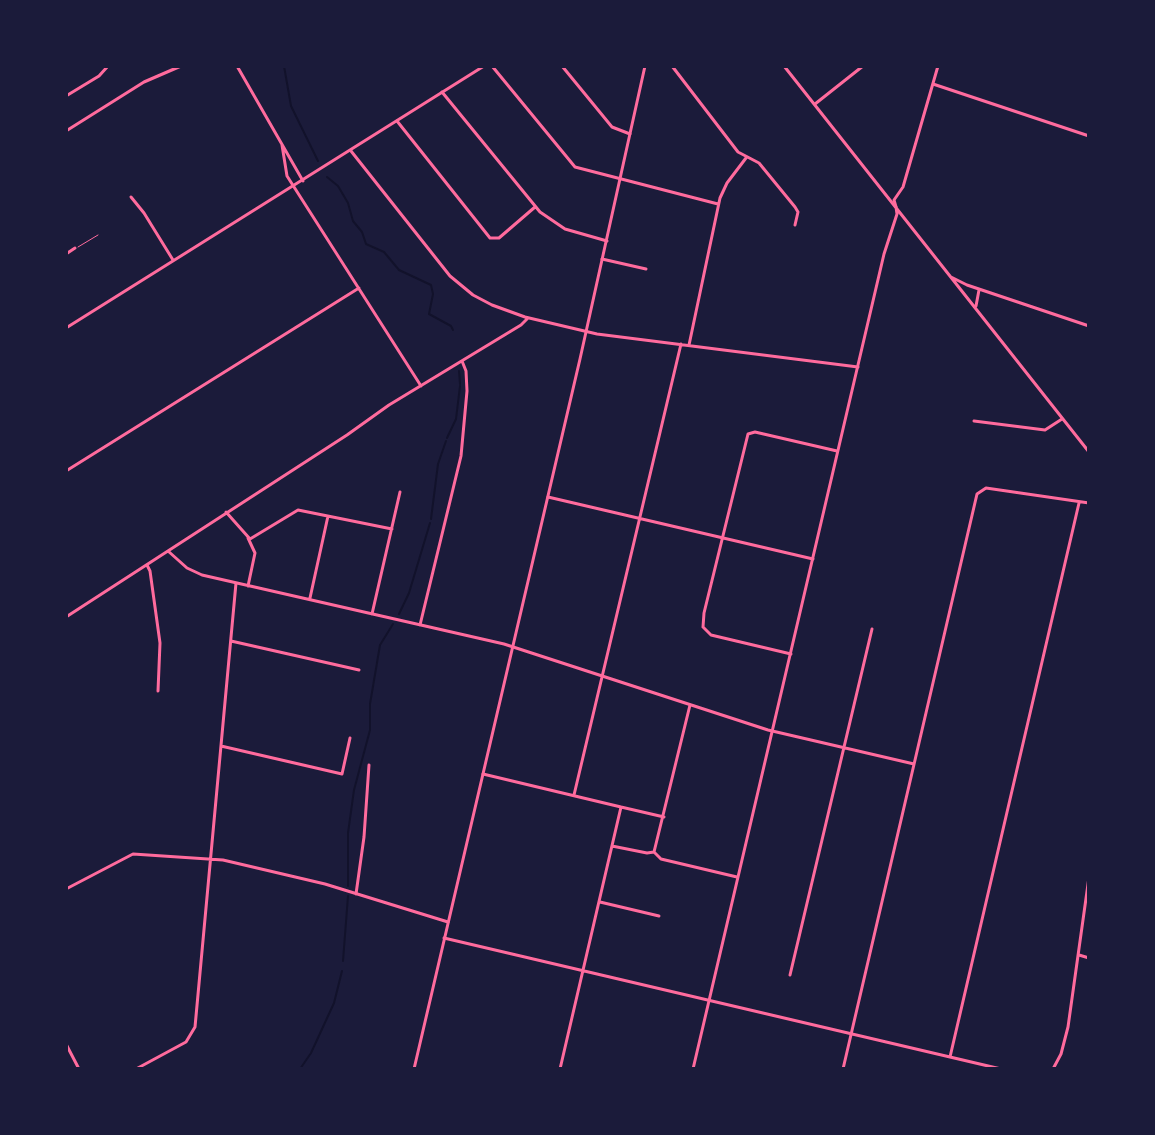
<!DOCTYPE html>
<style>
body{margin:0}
#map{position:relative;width:1155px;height:1135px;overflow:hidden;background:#1b1b3a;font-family:Figtree,sans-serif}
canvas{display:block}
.frame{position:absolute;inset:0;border:68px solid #1b1b3a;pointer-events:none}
</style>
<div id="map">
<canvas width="1155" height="1135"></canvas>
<div class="frame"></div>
</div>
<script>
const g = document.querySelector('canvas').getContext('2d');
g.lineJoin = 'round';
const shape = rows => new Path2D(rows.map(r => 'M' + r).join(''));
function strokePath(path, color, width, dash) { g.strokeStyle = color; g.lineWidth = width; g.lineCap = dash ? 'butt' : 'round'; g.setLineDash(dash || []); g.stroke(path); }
const stream = shape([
 [284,66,291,106,318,161],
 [327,177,338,186,348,203,353,221,362,232,366,244,384,252,399,270,431,285,433,294,429,314,451,326,453,330],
 [459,371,460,384],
 [447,438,456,419,460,386],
 [431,519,438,464,446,441],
 [399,614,409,593,430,523],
 [348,886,348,833,354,790,370,730,370,704,380,645,393,624],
 [343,961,348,896],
 [300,1069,311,1053,334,1003,342,971]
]);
const service = shape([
 [78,247,98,235]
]);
const minor = shape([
 [237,66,303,181],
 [492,66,575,167,718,204],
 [562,66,612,127,630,134],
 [672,66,738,152,759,163,795,207,798,212,795,225],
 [933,84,1089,136],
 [442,92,540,212,565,229,607,241],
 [66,96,99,76,108,66],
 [815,104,863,66],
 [397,121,490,238,499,238,535,207],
 [66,131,144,82,181,66],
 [282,145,287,176,421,386],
 [351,151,450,276,473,295,492,305,525,317,597,334,858,367],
 [131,197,144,213,173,260],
 [896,207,894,200,903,187,938,66],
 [66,254,75,248],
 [602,259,646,269],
 [689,345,720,198,727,183,746,158],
 [974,421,1045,430,1062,419],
 [66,471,359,288],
 [548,497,813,559],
 [226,512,250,539,298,510,392,529],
 [168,551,187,568,202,575,504,644,768,730,914,764],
 [147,565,150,571,160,643,158,691],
 [248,586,255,553,248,538],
 [310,598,328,516],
 [372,614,400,492],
 [66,617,347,435,389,405,521,325,528,318],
 [420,625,461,456,467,391,466,371,462,361],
 [231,641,359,670],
 [791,654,711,635,703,627,704,613,748,434,755,432,837,451],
 [221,746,342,774,350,738],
 [483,774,621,807],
 [574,795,681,344],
 [612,846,647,853,654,852],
 [654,852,690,705],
 [654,852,661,859,737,877],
 [66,889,133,854,223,860,325,884,448,922],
 [356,894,364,837,369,765],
 [600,902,659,916],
 [444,938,1001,1069],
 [1079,955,1089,958],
 [790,975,872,629],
 [950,1057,1079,503],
 [136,1069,186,1042,195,1027,236,583],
 [560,1069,621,807,664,817],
 [843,1069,977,494,986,488,1089,503],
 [1053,1069,1061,1054,1068,1027,1089,877]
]);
const tertiary = shape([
 [784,66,1089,452],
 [951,277,967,285,1089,326],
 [976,306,979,290],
 [66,328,484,66],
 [66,1044,79,1069],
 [414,1069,580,359,645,66],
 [693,1069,884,254,897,214,896,207]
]);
strokePath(stream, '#12122b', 2);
strokePath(service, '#ff6b9d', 1);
strokePath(minor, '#ff6b9d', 3);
strokePath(tertiary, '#ff6b9d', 3);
</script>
